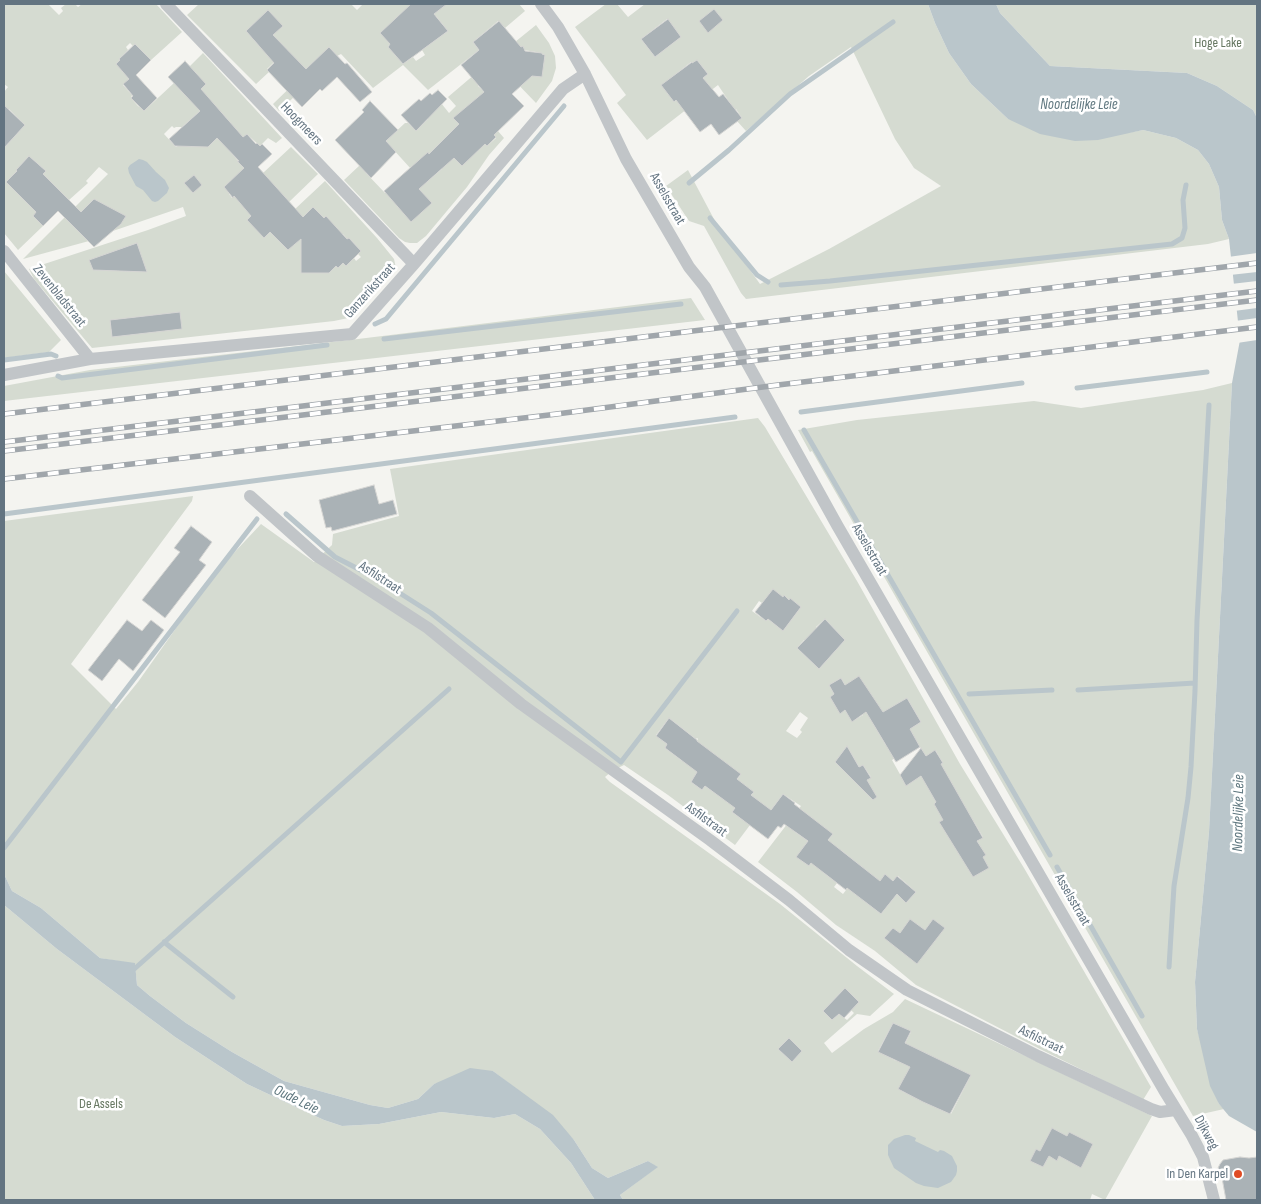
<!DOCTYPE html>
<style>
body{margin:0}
#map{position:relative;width:1261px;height:1204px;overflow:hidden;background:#f4f4f0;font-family:"Sofia Sans Condensed",sans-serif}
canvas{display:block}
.frame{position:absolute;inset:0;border:5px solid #637481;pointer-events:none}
</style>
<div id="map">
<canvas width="1261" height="1204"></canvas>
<div class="frame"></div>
</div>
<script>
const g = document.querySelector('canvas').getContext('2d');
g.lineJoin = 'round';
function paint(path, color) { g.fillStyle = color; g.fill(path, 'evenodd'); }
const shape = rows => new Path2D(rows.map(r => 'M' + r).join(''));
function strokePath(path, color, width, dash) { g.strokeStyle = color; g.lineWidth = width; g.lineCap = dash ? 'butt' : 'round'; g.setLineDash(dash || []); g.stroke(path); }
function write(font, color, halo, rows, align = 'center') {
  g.font = font + ' "Sofia Sans Condensed",sans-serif'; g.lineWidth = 5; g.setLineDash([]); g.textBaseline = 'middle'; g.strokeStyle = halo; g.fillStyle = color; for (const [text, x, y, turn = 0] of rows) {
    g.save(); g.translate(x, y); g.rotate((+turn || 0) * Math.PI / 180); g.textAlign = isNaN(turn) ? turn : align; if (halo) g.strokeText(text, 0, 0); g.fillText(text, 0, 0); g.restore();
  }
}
const green = shape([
 [4,4,48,4,59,15,63,11,61,8,66,4,75,4,78,7,82,4,156,4,182,32,151,60,135,44,133,46,130,43,126,47,128,50,119,59,130,78,123,85,132,95,131,98,138,106,145,110,174,83,189,99,189,67,203,53,282,138,276,143,268,138,260,146,247,134,229,150,248,173,229,194,232,198,234,196,236,198,291,147,318,174,289,202,264,238,325,181,377,238,394,259,396,268,390,277,353,317,334,321,92,348,34,279,29,269,148,230,186,216,183,207,110,232,89,241,23,259,108,174,99,167,86,181,88,183,69,200,50,199,33,216,43,226,18,250,4,233,4,148,25,125,9,109,4,114,4,92,8,87,4,84],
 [211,101,231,123,217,135,179,145,176,147,164,134,172,126,174,128,176,127,182,127],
 [29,156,46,171,21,197,16,170],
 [313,207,324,218,326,216,313,241,299,221],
 [343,234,347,239,349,238,361,251,358,254,361,257,356,261,354,258,346,266,343,263,336,266,331,271,336,240],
 [137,243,146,272,93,270,90,260],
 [180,312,181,329,112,337,110,320],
 [199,4,351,4,357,10,363,4,412,4,416,8,419,8,424,4,436,4,440,9,446,4,519,4,525,11,505,28,498,21,473,42,479,50,428,90,403,65,373,88,341,54,337,56,329,47,324,69,279,111,273,104,307,71,287,50,267,69,269,72,256,84,187,15],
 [268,11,260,47,246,31],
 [436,16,448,31,422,50,425,55,416,61,413,57,403,64,388,46,395,41],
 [606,4,617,4,628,17,645,4,928,4,935,23,949,53,971,84,1008,119,1127,133,1143,130,1176,138,1198,150,1209,164,1219,187,1222,220,1229,239,1208,244,746,299,741,293,704,226,689,221,666,186,688,170,715,221,760,284,829,249,941,186,914,168,895,139,851,47,809,76,746,131,737,121,742,118,736,109,730,113,730,103,718,85,647,140,617,103,626,95,575,27],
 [667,19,681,37,655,57,641,39],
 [697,60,708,74,703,78,704,79,674,102,662,85,691,62,692,63],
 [996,4,1257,4,1257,118,1253,110,1217,86,1187,73,1050,66,1000,13],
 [536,25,549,43,555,56,556,68,552,81,536,103,509,75,518,74,541,77,545,55,542,54,542,53,524,50,523,46,520,48,515,42],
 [475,74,482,81,478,86,489,96,473,102,504,138,489,155,467,187,426,236,417,243,410,243,405,242,399,238,344,180,405,123,408,123,416,131,428,119,419,110,441,103,449,113,456,106,448,97],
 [477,118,496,138,487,146,468,126],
 [452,131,470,149,458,161,440,143],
 [392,148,411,169,385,193,366,173],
 [428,153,442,169,428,181,414,165],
 [4,271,61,340,49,352,4,358],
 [691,298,705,320,4,401,4,386,90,370,358,339],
 [1232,383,1209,832,1195,982,1197,1029,1219,1104,1224,1109,1193,1116,812,451,810,452,798,430,857,420,1034,401,1081,408,1203,390],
 [758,418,765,427,857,581,960,764,1024,868,1128,1047,1151,1087,1143,1100,1038,1048,916,985,875,951,836,925,797,892,758,862,801,806,783,794,756,830,750,825,735,845,668,795,624,765,612,771,605,777,610,782,780,904,857,966,894,994,870,1016,857,1014,824,1043,832,1053,864,1029,893,1012,905,999,1152,1116,1105,1200,1092,1194,1090,1200,623,1200,620,1195,657,1167,648,1161,608,1178,592,1168,574,1140,519,1091,493,1071,434,1084,418,1099,388,1108,370,1105,284,1081,232,1052,186,1023,150,996,137,985,135,964,100,958,41,908,12,891,4,874,4,521,193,496,192,501,71,664,116,709,138,682,215,573,261,524,314,562,332,545,333,534,399,516,390,469],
 [784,596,788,601,790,599,801,607,783,631,768,619,766,621,752,611,759,601,762,603,783,597],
 [825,619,845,640,819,669,797,648,804,640,805,640,817,629,816,627],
 [841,678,863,715,853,721,845,710,840,713,830,697,834,694,829,685],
 [907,698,921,722,885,744,874,725],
 [800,712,808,718,800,730,802,732,797,738,786,731],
 [669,718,696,739,697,738,698,739,682,761,665,748,667,744,656,735],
 [918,744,926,756,936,751,943,763,906,785,892,760],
 [847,746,859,767,863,765,871,777,836,761],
 [699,770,741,774,723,799,705,786,702,790,691,782],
 [749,788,753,792,751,795,761,803,744,821,732,812],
 [974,822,983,837,977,841,985,855,953,835],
 [795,832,833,834,809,866,797,857,808,841],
 [841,850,863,868,843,894,834,887,837,883,824,873],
 [885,875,893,881,898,876,916,892,906,903,897,894,881,914,863,900,870,895],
 [845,988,859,1002,851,1010,854,1013,847,1020,839,1014,832,1020,823,1011],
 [893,1023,911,1032,896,1061,878,1051],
 [789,1038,802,1051,792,1062,778,1049],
 [925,1053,936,1059,905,1093,899,1089,912,1078],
 [971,1075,951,1114,939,1109],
 [4,905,57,949,175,1037,247,1084,298,1108,324,1120,342,1126,379,1124,441,1112,494,1118,515,1114,540,1129,571,1163,595,1200,4,1200]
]);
const water = shape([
 [928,4,996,4,1000,13,1050,66,1187,73,1217,86,1253,110,1257,118,1257,1132,1229,1116,1219,1104,1210,1086,1197,1029,1195,982,1209,832,1232,383,1240,340,1229,239,1222,220,1219,187,1209,164,1198,150,1176,138,1143,130,1098,140,1075,141,1040,134,1008,119,971,84,949,53,935,23],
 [139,159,143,160,147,162,156,172,165,180,169,188,167,193,158,201,155,202,152,201,143,190,136,186,129,173,128,168,130,165],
 [4,874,12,891,41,908,100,958,135,963,137,985,150,996,186,1023,232,1052,284,1081,370,1105,388,1108,418,1099,434,1084,470,1068,493,1071,553,1115,574,1140,592,1168,608,1178,648,1161,658,1167,620,1195,623,1200,595,1200,571,1163,540,1129,515,1114,494,1118,441,1112,379,1124,342,1126,324,1120,298,1108,247,1084,175,1037,57,949,4,905],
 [905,1135,909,1135,916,1138,915,1141,938,1152,940,1150,944,1151,952,1156,957,1166,957,1171,956,1175,951,1182,938,1188,924,1186,916,1183,894,1168,888,1155,888,1145,894,1139]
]);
const pier = shape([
 [1257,253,1257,272,1230,275,1228,257],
 [1257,281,1257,308,1234,311,1231,284],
 [1257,318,1257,340,1237,343,1235,321]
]);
const stream = shape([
 [689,183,729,150,790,94,893,22],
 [710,218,757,275,768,282],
 [781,285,830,281,1172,244,1182,238,1185,228,1183,200,1186,185],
 [375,324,386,319,564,106],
 [384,339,681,304],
 [4,360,51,354,56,356],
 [58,376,62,378,327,345],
 [1077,388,1207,372],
 [801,412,1022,383],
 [804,430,1050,855],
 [4,514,735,417],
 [286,514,335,557,376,578,431,613,621,762,737,611],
 [1078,690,1195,683],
 [969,694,1052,690],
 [4,848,257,519],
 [1057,867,1142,1016],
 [164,942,233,997],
 [1169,967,1174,886,1188,798,1191,767,1195,691,1197,620,1209,405],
 [132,971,449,689]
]);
const building = shape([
 [411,4,447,4,434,14,448,31,403,64,388,47,390,44,380,33,411,4],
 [714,9,723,20,708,33,699,21,714,9],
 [268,10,283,26,273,35,306,69,329,47,345,64,347,63,372,92,360,102,337,77,322,91,320,89,302,107,267,70,274,63,246,31,268,10],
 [668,19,681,37,655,57,641,39,668,19],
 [499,21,521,47,523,46,525,51,542,53,542,54,545,55,542,77,532,76,512,94,524,106,494,135,496,137,487,146,485,144,462,166,454,158,419,189,432,203,411,222,384,191,428,152,429,154,459,124,453,118,484,92,461,65,479,50,473,42,499,21],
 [135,44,151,60,136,75,157,98,144,111,131,98,133,96,123,84,129,79,116,64,120,60,119,59,135,44],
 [697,60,708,74,703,78,719,97,723,94,742,118,719,135,711,124,700,132,676,100,674,102,661,85,692,62,692,63,697,60],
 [185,61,206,84,201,89,243,137,247,134,256,144,257,143,260,146,262,144,272,154,258,167,303,217,313,207,324,218,326,216,347,239,349,238,361,251,346,266,343,263,338,268,336,266,329,273,301,273,301,239,288,250,270,232,264,238,247,220,251,216,234,196,233,198,224,187,244,168,237,161,239,161,217,138,208,147,175,146,169,139,200,111,168,77,185,61],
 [438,90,447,99,416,131,401,115,419,99,421,101,430,93,432,95,438,90],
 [370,101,398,130,386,141,396,152,371,178,335,140,364,112,362,110,370,101],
 [4,105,25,125,4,148,4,105],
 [29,156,46,171,43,174,81,212,94,199,126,216,121,224,94,247,58,211,43,226,33,216,36,212,6,182,17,171,16,170,29,156],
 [194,175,202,185,193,193,184,183,194,175],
 [137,243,147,272,93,270,89,260,137,243],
 [180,312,182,329,112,337,110,320,180,312],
 [374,485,379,504,393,500,397,514,332,531,331,527,326,528,319,500,374,485],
 [191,526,212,542,199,560,206,565,165,618,142,600,180,552,174,548,191,526],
 [773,589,783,597,784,595,789,600,790,598,801,607,783,631,768,619,766,621,755,612,773,589],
 [825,619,845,640,819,669,797,648,825,619],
 [127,620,142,631,151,620,164,630,133,671,119,659,102,681,88,670,127,620],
 [859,676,883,712,907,698,921,722,910,729,920,747,896,762,866,712,852,722,845,710,840,714,830,697,834,694,829,685,841,678,845,685,859,676],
 [669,718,697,740,697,741,741,774,737,779,754,792,751,795,771,810,783,794,795,803,794,804,833,834,828,840,880,881,885,874,893,881,897,876,916,892,906,903,897,894,881,914,847,888,846,890,811,863,809,866,796,857,808,841,784,824,781,828,778,826,768,839,732,812,735,808,705,786,702,790,691,782,697,772,665,748,667,744,656,736,669,718],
 [847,746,859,767,863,765,871,778,867,780,877,797,873,800,835,762,847,746],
 [921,748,926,756,935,750,943,763,941,764,983,838,977,841,986,855,983,857,989,868,973,877,939,822,943,820,934,804,936,802,921,776,906,786,900,775,921,748],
 [910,919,925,930,933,919,945,928,917,964,884,938,893,928,900,933,910,919],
 [845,988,859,1002,844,1018,839,1014,832,1020,823,1011,845,988],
 [893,1023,911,1031,905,1043,971,1075,950,1114,923,1102,898,1089,910,1067,878,1052,893,1023],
 [789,1038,802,1051,792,1062,778,1049,789,1038],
 [1052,1128,1067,1136,1069,1132,1093,1144,1081,1168,1059,1156,1057,1161,1049,1156,1043,1167,1030,1161,1036,1149,1040,1151,1052,1128],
 [1240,1157,1249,1158,1257,1157,1257,1200,1226,1200,1222,1178,1220,1180,1218,1168,1220,1164,1223,1160,1240,1157]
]);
const minor = shape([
 [166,4,414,264],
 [541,4,558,27,585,74,626,159,689,267,705,287,837,525,1164,1090,1191,1134,1203,1157,1214,1200],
 [4,251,90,359],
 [4,375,90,359,352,334,414,264,563,89,585,74],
 [250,496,317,556,428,628,521,704,710,840,789,900,849,950,907,990,1038,1056,1151,1109,1160,1112,1176,1110]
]);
const rail = shape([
 [4,414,1257,263],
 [4,442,1257,291],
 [4,451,1257,300],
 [4,479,549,415,778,385,1257,327]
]);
const markers = [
 [1238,1174,5,"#e04c24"]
];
const parkNames = [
 ["Hoge Lake",1218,43],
 ["De Assels",101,1104]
];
const streetNames = [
 ["Hoogmeers",301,124,46],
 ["Asselsstraat",667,199,60],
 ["Ganzerikstraat",370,291,-48],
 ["Zevenbladstraat",59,296,51],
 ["Asselsstraat",869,550,60],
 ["Asfilstraat",380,578,33],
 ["Asfilstraat",706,820,36],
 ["Asselsstraat",1072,900,60],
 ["Asfilstraat",1041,1040,26],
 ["Dijkweg",1206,1133,62]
];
const poiNames = [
 ["In Den Karpel",1228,1174]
];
const waterNames = [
 ["Noordelijke Leie",1079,105],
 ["Noordelijke Leie",1239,813,-89],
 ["Oude Leie",296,1100,26]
];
paint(green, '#d5dbd1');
paint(water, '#bac6cb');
paint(pier, '#f4f4f0');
strokePath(stream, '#bac6cb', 5);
paint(building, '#aab2b6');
strokePath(building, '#d5d5d3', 1);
strokePath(minor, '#c1c5c8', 12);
strokePath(rail, '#a0a6ab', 5.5);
strokePath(rail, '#fff', 4, [11]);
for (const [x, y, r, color] of markers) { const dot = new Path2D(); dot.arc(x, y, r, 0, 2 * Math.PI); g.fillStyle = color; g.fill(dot); strokePath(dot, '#fff', 2); }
write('14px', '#677862', '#fff', parkNames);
write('14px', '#637481', '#fff', streetNames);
write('14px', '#637481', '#fff', poiNames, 'right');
write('italic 15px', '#5f777f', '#fff', waterNames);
</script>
